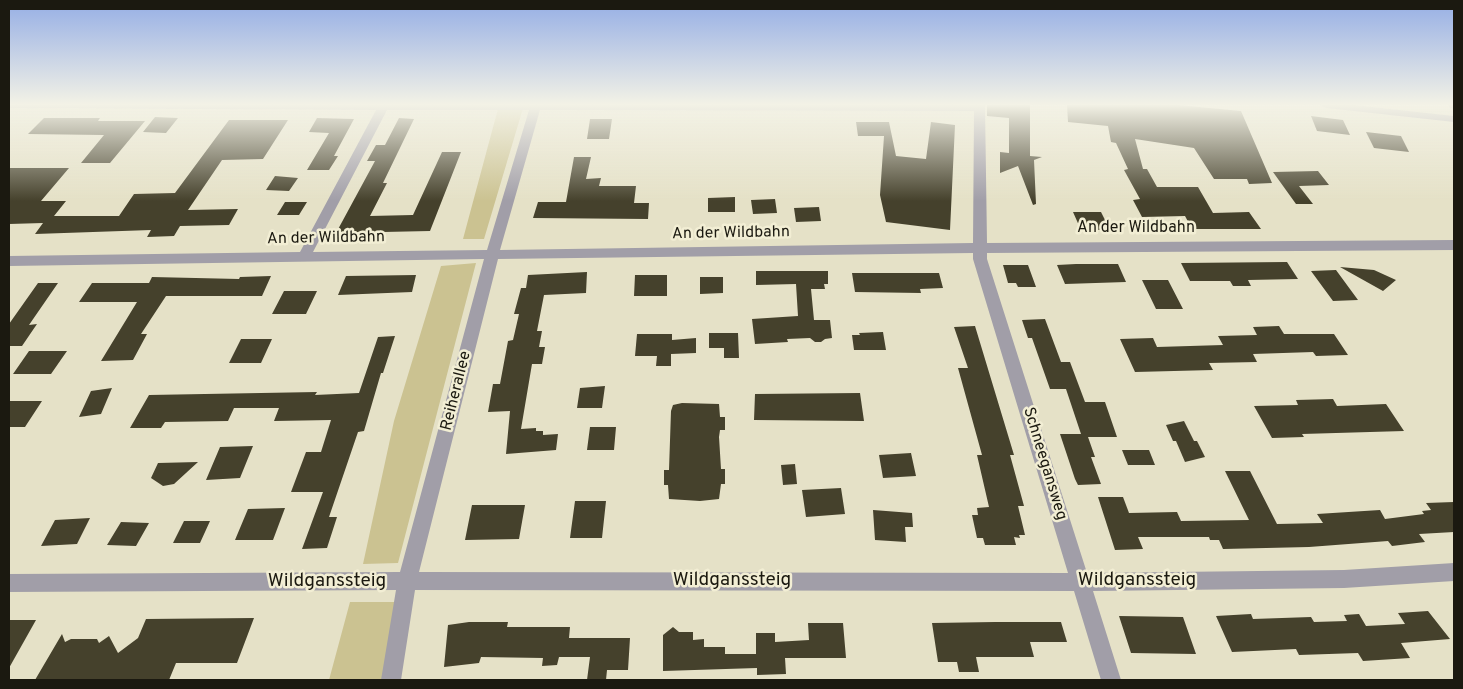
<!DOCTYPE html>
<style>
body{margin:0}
#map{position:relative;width:1463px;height:689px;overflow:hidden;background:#e5e1c7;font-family:Overpass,sans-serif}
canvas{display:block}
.frame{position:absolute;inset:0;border:10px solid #1b1910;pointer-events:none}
</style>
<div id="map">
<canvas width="1463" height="689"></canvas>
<div class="frame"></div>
</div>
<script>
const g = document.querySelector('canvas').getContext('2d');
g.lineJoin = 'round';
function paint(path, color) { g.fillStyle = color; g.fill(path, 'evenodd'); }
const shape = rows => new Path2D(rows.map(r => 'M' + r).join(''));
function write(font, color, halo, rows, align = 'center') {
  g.font = font + ' Overpass,sans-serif'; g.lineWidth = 5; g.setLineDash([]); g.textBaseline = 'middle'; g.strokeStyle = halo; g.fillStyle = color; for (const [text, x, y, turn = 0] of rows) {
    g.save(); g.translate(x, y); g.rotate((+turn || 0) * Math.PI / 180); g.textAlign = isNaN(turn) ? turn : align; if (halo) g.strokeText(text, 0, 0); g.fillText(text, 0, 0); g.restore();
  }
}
const green = shape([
 [499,105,524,105,484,239,463,239],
 [476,263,398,563,363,564,394,421,441,266],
 [350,602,396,602,382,680,329,680]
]);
const building = shape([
 [987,105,1030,105,1030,156,1042,157,1034,160,1036,204,1033,205,1018,166,1000,173,1000,152,1009,153,1009,118,987,116],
 [1067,105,1178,105,1241,111,1272,183,1249,184,1247,179,1214,179,1194,148,1135,139,1143,169,1147,169,1157,187,1198,187,1213,213,1249,212,1261,229,1192,229,1185,216,1142,217,1133,200,1140,199,1124,170,1128,169,1116,143,1111,142,1108,126,1068,122],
 [1311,116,1343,120,1350,135,1317,131],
 [155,117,178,118,166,133,143,132],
 [44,118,100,118,98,121,145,121,110,163,81,163,104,135,28,134],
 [317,118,354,119,334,156,338,156,329,170,307,170,329,133,309,132],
 [399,118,414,119,383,183,387,183,370,216,413,215,442,152,461,152,430,231,336,233,375,161,367,161,376,145,385,145],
 [590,119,612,119,609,139,587,139],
 [229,120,288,120,263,159,222,160,188,210,238,209,229,225,180,226,174,236,147,237,151,230,35,234,43,223,9,224,9,168,69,168,41,201,66,201,54,216,119,216,134,194,175,193],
 [856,122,889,122,896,156,926,159,931,122,955,125,950,230,886,222,880,195,884,136,858,136],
 [1366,132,1401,136,1409,152,1374,148],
 [574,157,591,157,586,179,601,178,599,186,636,186,634,203,649,203,648,219,533,218,538,202,566,202],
 [1318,171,1329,185,1299,186,1313,204,1296,204,1273,172],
 [275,176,298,178,289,191,266,190],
 [735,197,735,212,708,212,708,198],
 [775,199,777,213,753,214,751,200],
 [285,202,307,202,299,215,277,215],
 [819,207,821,221,796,222,794,208],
 [1073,212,1101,212,1110,230,1081,230],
 [1287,262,1298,279,1248,280,1251,286,1233,286,1230,281,1190,281,1181,263],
 [1076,264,1118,264,1126,282,1065,284,1057,265],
 [1003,265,1028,265,1036,287,1018,287,1016,283,1008,283],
 [1340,267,1374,270,1396,280,1383,291],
 [1336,270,1358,300,1333,301,1311,271],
 [756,271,828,271,828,284,824,284,825,289,811,289,814,320,830,320,832,338,825,339,821,342,815,342,810,338,787,339,788,342,755,344,752,319,798,316,796,284,756,285],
 [587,272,586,293,544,295,537,331,542,331,539,347,545,347,542,364,532,364,521,429,536,428,536,431,543,431,543,435,558,434,556,450,506,454,510,411,488,412,493,384,500,384,508,341,513,340,519,314,514,314,521,288,526,288,528,275],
 [852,273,939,273,943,288,920,289,921,293,855,292],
 [416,275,412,292,338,295,346,276],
 [635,275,667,275,667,296,634,296],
 [271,276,262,296,166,296,141,334,147,334,133,360,101,361,137,302,79,302,92,283,149,283,152,277,239,279,240,277],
 [700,277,723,277,723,293,700,294],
 [1142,280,1168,280,1183,309,1156,309],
 [38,283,58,283,29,325,37,324,22,346,9,346,9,324],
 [284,291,317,291,306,314,272,314],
 [1045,319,1061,362,1070,362,1085,402,1105,402,1117,437,1088,437,1095,457,1091,457,1101,484,1078,485,1075,479,1060,434,1081,434,1066,389,1050,389,1032,338,1028,338,1022,320],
 [975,326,1014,455,1010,455,1024,506,1018,506,1025,535,1019,535,1020,538,1014,537,1016,545,985,545,983,538,977,538,972,515,978,515,977,508,989,507,977,455,982,455,958,368,968,368,954,327],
 [1279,326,1284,334,1334,334,1348,355,1316,356,1313,352,1253,354,1257,362,1209,363,1213,370,1135,372,1120,339,1153,338,1157,347,1223,345,1218,336,1257,335,1253,327],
 [883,332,886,350,854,350,852,335,860,335,859,333],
 [709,333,738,333,739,358,724,358,724,348,709,348],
 [637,334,672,334,672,340,696,338,696,353,671,354,671,366,656,366,657,356,635,356],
 [395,336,383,373,381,373,364,431,358,432,329,517,337,517,327,548,302,549,323,492,291,492,306,452,321,452,331,420,274,421,279,408,234,408,228,421,165,422,161,428,130,428,149,395,317,392,315,395,359,393,378,337],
 [241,339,272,339,261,363,229,363],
 [29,351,67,351,51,374,13,374],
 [605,386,602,408,577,408,580,388],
 [112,388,101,414,79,417,91,391],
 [860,393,864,421,754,420,755,394],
 [1333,399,1337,406,1386,404,1404,431,1302,434,1304,437,1272,438,1254,406,1298,405,1296,400],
 [9,401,42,401,25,427,9,427],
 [682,403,719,404,720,417,725,417,725,430,720,430,719,437,721,469,725,469,725,484,721,484,719,499,700,501,669,499,668,485,664,485,664,470,669,470,671,411,673,405],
 [1184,421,1194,441,1197,441,1205,457,1185,462,1176,441,1173,441,1166,425],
 [590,427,616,427,614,450,587,450],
 [253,446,240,478,206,480,220,447],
 [1122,450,1149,450,1155,465,1128,465],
 [911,453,916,476,883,478,879,455],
 [198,462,174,484,163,486,151,478,158,463],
 [795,464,797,484,783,485,781,465],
 [1225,471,1250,471,1277,524,1323,523,1317,514,1380,510,1385,519,1424,514,1422,511,1431,510,1426,503,1454,502,1454,532,1419,534,1425,542,1392,546,1388,541,1309,547,1223,549,1219,540,1210,540,1209,537,1138,537,1143,549,1115,550,1098,497,1123,497,1129,513,1177,512,1181,521,1249,520],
 [841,488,845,514,806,517,802,490],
 [575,501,606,501,602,538,570,538],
 [472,505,525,505,519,539,465,540],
 [285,508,273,540,235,540,248,509],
 [873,510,912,513,913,527,905,527,906,542,875,540],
 [90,518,77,544,41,546,55,520],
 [184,521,210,521,200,543,173,543],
 [121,522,149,523,136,546,107,545],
 [1428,611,1450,639,1401,643,1410,658,1363,661,1358,653,1299,655,1296,649,1232,652,1216,616,1251,614,1253,619,1311,617,1314,622,1347,621,1344,615,1359,614,1366,626,1405,624,1398,613],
 [1119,616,1183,617,1196,654,1131,653],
 [254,618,237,663,176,663,169,680,35,680,62,634,65,642,71,639,97,639,99,643,109,636,118,653,138,638,146,619],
 [9,620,36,620,9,668],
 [469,622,508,622,507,627,570,627,569,638,630,638,628,670,607,670,606,680,587,680,590,657,559,657,557,665,542,666,543,658,481,657,479,663,444,667,448,625],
 [995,622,1061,622,1067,642,1030,642,1034,657,976,657,979,672,959,672,957,662,938,662,932,623],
 [808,623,843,623,846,658,785,658,786,674,757,675,757,668,663,671,663,635,673,627,679,632,693,632,693,640,704,639,704,647,725,647,725,654,756,654,756,633,775,633,775,642,809,640]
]);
const street = shape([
 [9,105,985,105,987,243,1454,240,1454,250,987,253,987,259,1087,573,1344,570,1454,563,1454,581,1344,588,1093,591,1121,680,1101,680,1074,591,415,590,401,680,381,680,396,590,9,592,9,574,400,572,484,259,9,266,9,256,300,252,376,110,9,108,9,105],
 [387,110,529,110,487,250,313,252,387,110],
 [540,110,974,111,973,243,500,250,540,110],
 [973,253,973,259,1068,573,419,572,498,259,973,253],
 [1320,105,1354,105,1454,116,1454,122,1326,108,1320,105],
 [1448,105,1454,105,1454,109,1450,108,1448,105]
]);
const streetNames = [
 ["An der Wildbahn",1136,229],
 ["An der Wildbahn",731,234,-1],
 ["An der Wildbahn",326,239,-1],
 ["Reiherallee",457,391,-76],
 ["Schneegansweg",1044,464,73]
];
const nearStreetnames = [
 ["Wildganssteig",732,581],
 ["Wildganssteig",1137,581],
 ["Wildganssteig",327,582]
];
paint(green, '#cbc291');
paint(building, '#45412c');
paint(street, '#a19ea8');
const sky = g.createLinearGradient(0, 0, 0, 201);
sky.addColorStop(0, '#95aee5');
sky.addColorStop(0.52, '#f3f2e6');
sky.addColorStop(1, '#f3f2e600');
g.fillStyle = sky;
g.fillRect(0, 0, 1463, 201);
write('16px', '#1b1910', '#f2eed4', streetNames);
write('19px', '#1b1910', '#f2eed4', nearStreetnames);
</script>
